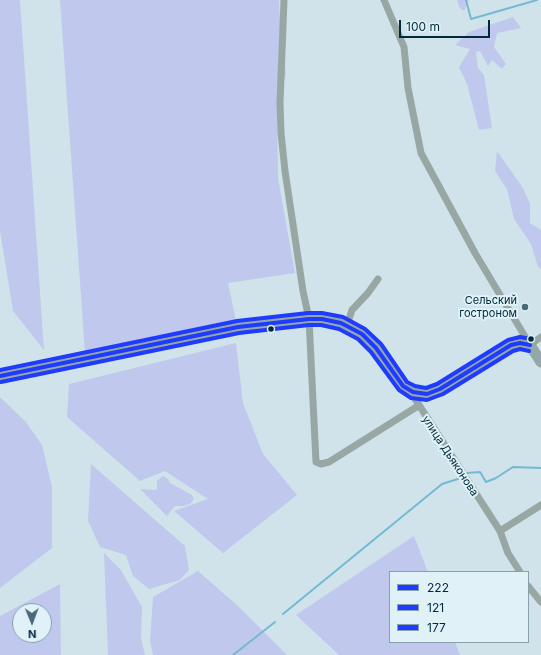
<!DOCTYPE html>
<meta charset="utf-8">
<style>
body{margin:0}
#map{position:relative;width:541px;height:655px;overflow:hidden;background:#d0e3ea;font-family:Inter,sans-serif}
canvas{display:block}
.legend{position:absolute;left:389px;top:571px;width:140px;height:72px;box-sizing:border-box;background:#e0f1f8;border:1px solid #86a1ab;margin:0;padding:5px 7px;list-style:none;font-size:12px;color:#002a38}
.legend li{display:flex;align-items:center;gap:8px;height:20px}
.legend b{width:20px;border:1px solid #86a1ab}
.north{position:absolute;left:12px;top:603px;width:40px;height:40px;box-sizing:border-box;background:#e0f1f8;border:1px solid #86a1ab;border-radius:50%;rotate:179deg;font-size:11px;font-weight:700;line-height:16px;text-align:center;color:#002a38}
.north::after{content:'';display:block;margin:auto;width:14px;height:18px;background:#496b76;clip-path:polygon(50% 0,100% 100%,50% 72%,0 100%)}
.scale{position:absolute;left:399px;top:20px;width:91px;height:18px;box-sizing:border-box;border:2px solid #002a38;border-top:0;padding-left:5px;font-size:12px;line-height:14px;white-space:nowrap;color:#002a38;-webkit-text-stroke:3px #e0f1f8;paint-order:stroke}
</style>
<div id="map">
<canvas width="541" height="655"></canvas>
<ul class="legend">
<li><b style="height:5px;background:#1f3bff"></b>222</li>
<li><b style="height:5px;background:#1f3bff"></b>121</li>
<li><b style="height:5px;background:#1f3bff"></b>177</li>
</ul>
<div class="north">N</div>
<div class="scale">100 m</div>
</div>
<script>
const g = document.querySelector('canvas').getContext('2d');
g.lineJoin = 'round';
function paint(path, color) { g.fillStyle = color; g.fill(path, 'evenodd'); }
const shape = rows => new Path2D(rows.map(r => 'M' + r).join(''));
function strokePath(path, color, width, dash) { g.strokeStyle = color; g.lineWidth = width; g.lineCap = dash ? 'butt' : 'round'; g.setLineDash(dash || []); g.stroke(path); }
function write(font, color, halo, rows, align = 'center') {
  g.font = font + ' Inter,sans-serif'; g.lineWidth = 4; g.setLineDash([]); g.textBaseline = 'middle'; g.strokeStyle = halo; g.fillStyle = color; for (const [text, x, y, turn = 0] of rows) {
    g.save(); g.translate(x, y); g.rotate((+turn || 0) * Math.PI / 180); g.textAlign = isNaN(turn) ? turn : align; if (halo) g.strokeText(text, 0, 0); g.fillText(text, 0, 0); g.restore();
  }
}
const green = shape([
 [0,0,20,0,44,350,13,311,0,231],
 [60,0,279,0,281,39,286,74,277,105,278,178,295,273,228,283,236,321,85,353],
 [457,0,469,0,464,11,459,7],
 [513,17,521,28,497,33,494,47,506,64,502,69,492,60,488,66,480,51,476,52,478,68,484,75,492,128,479,130,467,84,459,67,470,49,455,45,469,32],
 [497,151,523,188,530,204,530,223,541,230,541,269,538,267,531,244,514,219,507,189,495,171],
 [236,343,243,403,263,454,297,495,223,553,174,511,208,499,165,471,140,481,67,417,69,384],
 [0,397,26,422,42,445,52,487,52,548,0,588],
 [91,464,185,546,189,570,180,580,149,589,133,576,126,555,100,547,88,521],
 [163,476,168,479,170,483,192,495,194,499,190,504,184,506,175,506,167,516,140,489,157,490,157,481],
 [414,536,428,572,390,572,390,642,455,642,460,655,339,655,296,615],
 [104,553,121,570,142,607,141,638,145,655,108,655],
 [198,571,239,607,287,655,153,655,150,641,153,597],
 [60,584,61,655,0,655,0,616],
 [20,611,44,611,44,635,20,635]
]);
const stream = shape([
 [466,0,471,19,537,0],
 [467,473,480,472,486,482,496,478,513,467,541,468],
 [283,614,442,484,461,478],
 [233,655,275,622]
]);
const minor = shape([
 [284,0,280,103,281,133,285,171,303,291,309,319,316,462,321,464,329,462,418,406],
 [384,0,404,47,408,88,421,153,475,253,530,345,541,337],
 [347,325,352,310,368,293,378,279],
 [410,391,500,531,508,553,520,572],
 [500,531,541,505],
 [528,586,541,602]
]);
const primary = shape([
 [0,376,238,327,309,319,322,319,335,321,347,325,358,331,374,345,401,385,408,390,416,393,427,394,437,391,515,344,522,343,530,345,541,362]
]);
const bus1 = shape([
 [0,376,238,327,309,319,322,319,341,323,362,334,376,348,403,386,413,392,427,394,440,389,511,345,520,343,530,345]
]);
const bus2 = shape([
 [1,382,239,333,309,325,321,325,339,329,358,339,371,352,399,390,411,398,427,400,443,394,513,351,520,349,529,351]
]);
const bus3 = shape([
 [0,370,237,321,308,313,322,313,343,317,365,329,381,344,407,382,415,386,426,388,437,384,508,340,520,337,531,339]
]);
const markers = [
 [525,307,4,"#496b76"],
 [271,329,3.5,"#002a38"],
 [531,339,3.5,"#002a38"]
];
const poiNames = [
 ["Сельский",517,301],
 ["гостроном",517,314]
];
const streetNames = [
 ["улица Дьяконова",450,456,57]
];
paint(green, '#c1c8ee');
strokePath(stream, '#74b9d4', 2);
strokePath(minor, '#99a7a4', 7);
strokePath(primary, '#94a8a8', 11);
strokePath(bus1, '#1f3bff', 4);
strokePath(bus2, '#1f3bff', 4);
strokePath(bus3, '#1f3bff', 4);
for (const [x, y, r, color] of markers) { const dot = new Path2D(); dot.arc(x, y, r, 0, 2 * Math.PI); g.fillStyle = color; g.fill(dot); strokePath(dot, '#e0f1f8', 1.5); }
write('11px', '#002a38', '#e0f1f8', poiNames, 'right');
write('11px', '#002a38', '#e0f1f8', streetNames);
</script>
